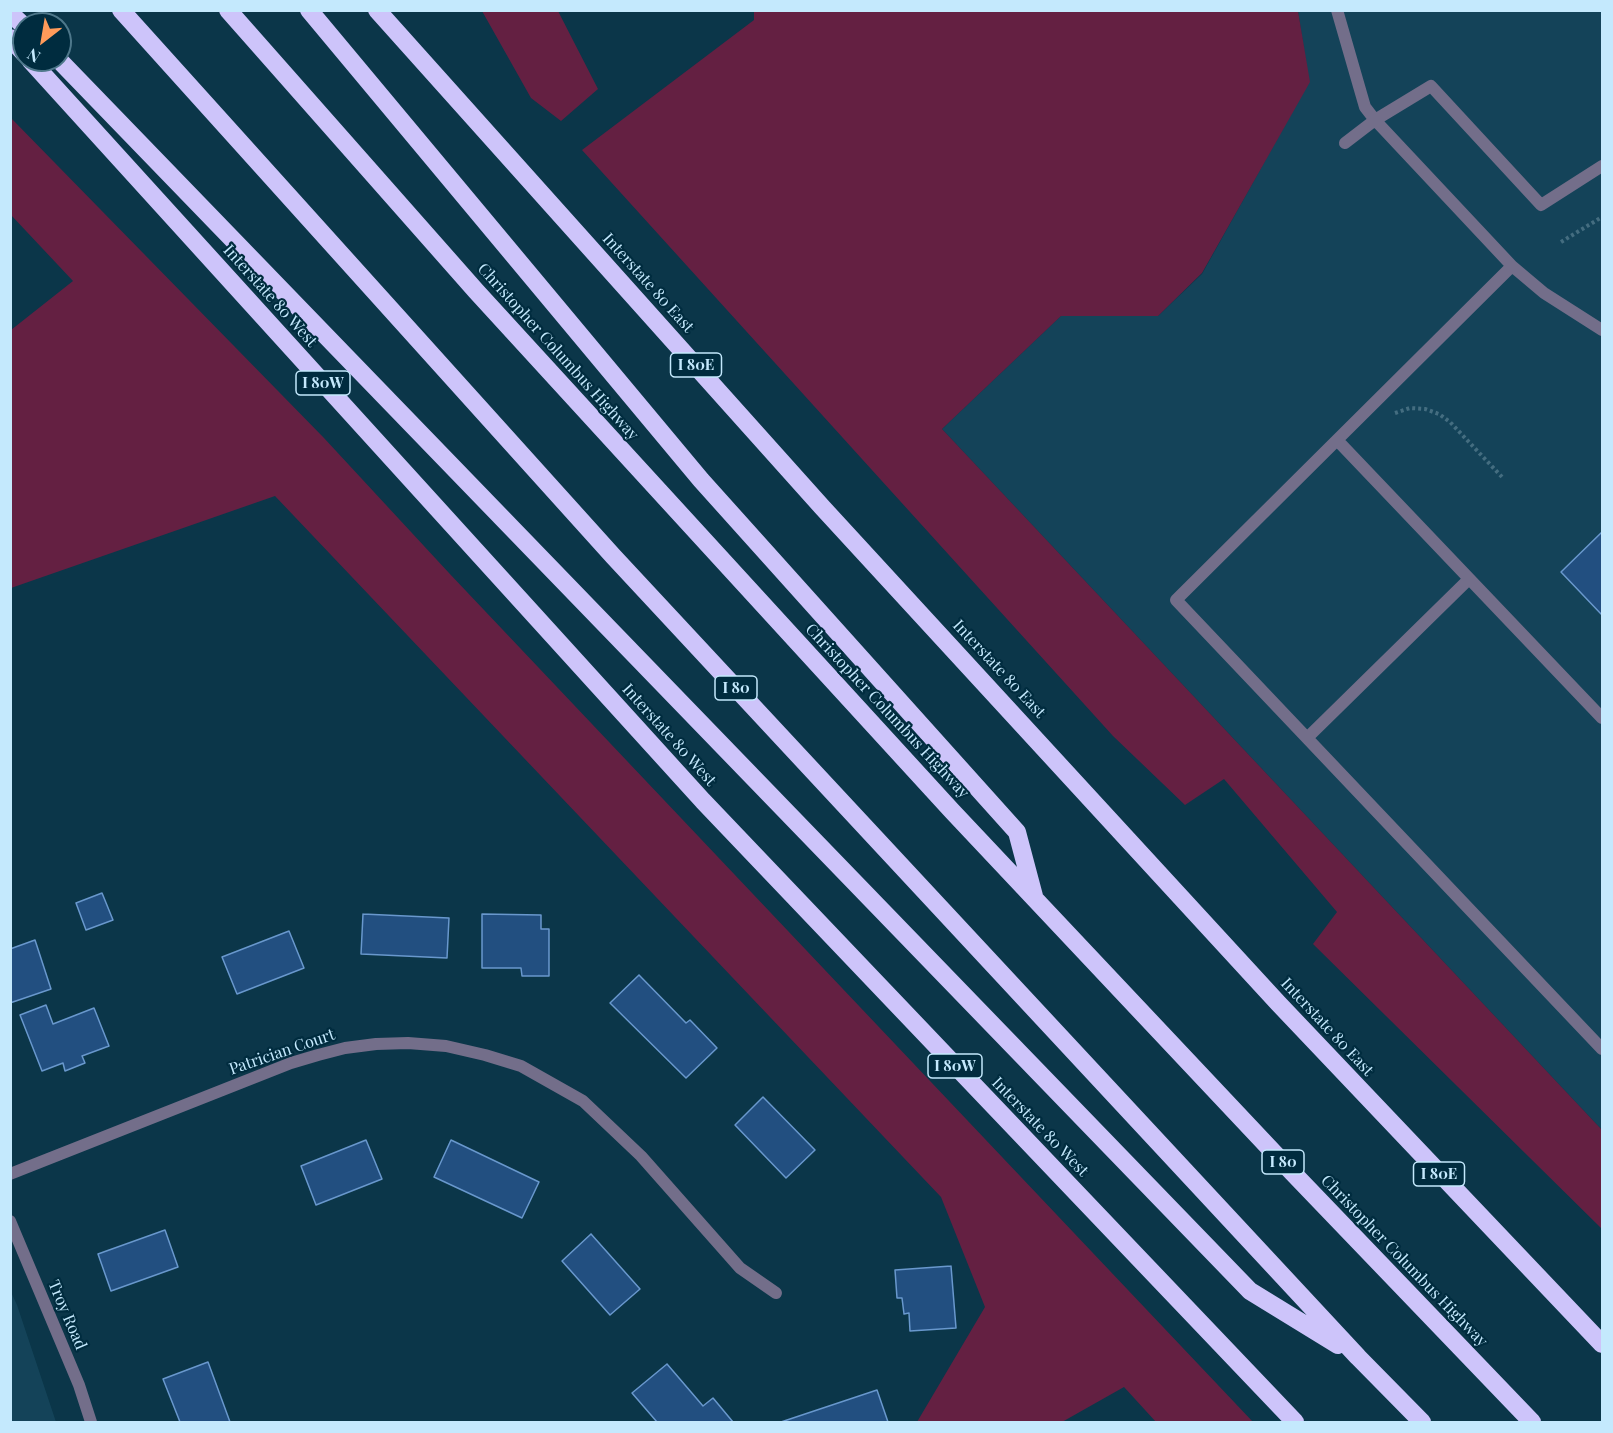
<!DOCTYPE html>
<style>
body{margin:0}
#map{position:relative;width:1613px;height:1433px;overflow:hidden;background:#0b3649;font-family:"Playfair Display",serif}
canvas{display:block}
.frame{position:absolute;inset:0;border:12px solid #c4e9fd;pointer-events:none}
.north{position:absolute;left:12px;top:12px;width:60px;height:60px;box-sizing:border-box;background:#002c3f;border:2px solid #4e788b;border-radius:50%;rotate:211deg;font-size:16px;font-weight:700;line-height:24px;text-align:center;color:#c4e9fd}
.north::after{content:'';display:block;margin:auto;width:21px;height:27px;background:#ff9b5a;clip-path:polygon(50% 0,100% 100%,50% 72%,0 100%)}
</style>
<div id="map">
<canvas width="1613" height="1433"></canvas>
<div class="frame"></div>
<div class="north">N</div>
</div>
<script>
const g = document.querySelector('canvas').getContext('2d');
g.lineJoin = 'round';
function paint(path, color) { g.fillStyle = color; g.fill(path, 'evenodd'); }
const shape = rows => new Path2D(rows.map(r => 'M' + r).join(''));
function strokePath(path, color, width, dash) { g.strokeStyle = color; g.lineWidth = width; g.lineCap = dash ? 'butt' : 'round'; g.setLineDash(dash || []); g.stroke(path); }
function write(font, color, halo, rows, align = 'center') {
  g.font = font + ' "Playfair Display",serif'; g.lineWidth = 4.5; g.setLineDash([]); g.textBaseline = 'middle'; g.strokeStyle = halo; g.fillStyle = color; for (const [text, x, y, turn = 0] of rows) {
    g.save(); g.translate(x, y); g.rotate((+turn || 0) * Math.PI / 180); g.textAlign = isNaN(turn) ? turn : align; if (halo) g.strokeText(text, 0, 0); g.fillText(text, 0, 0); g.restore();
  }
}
const built = shape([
 [1298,11,1602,11,1602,1130,942,429,1062,315,1158,316,1202,274,1309,82],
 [11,1292,17,1305,56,1422,11,1422]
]);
const green = shape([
 [482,11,558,11,598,89,561,121,531,98],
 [754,11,1298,11,1310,82,1202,273,1158,316,1061,316,942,429,1602,1130,1602,1229,1313,944,1337,912,1224,779,1185,805,1113,736,582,150,754,20],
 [11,118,324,438,449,573,1253,1422,1156,1422,1124,1387,1062,1422,917,1422,985,1307,941,1197,275,496,11,588,11,330,73,281,11,215]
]);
const building = shape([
 [1602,532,1602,615,1561,572,1602,532],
 [102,893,113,920,86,930,76,903,102,893],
 [363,914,449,918,447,958,361,954,363,914],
 [482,914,541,915,541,929,549,929,549,976,522,976,521,968,482,968,482,914],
 [289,931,304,968,237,994,222,957,289,931],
 [35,940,51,989,10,1003,10,949,35,940],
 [639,975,686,1023,690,1020,717,1048,686,1078,610,1003,639,975],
 [46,1005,53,1024,94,1008,109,1046,82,1056,85,1063,65,1071,63,1063,42,1071,20,1015,46,1005],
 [763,1097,815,1150,786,1178,735,1125,763,1097],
 [366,1140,382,1179,316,1205,301,1166,366,1140],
 [451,1140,539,1182,522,1218,434,1177,451,1140],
 [165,1230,178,1267,111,1291,98,1254,165,1230],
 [591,1234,640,1289,610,1315,562,1261,591,1234],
 [951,1266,956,1328,910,1331,909,1313,904,1314,902,1298,897,1298,895,1270,951,1266],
 [208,1362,230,1422,180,1422,163,1379,208,1362],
 [667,1364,703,1406,713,1398,733,1422,657,1422,632,1393,667,1364],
 [877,1390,888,1422,781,1422,877,1390]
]);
const path = shape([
 [1561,242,1602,217],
 [1395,413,1410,408,1425,409,1439,414,1450,422,1502,477]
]);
const lane = shape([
 [1337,10,1365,107,1375,120,1512,266,1544,293,1602,330],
 [1345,143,1375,120,1431,86,1541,205,1602,166],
 [1512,266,1176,600,1602,1049],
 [1337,440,1602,718],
 [1307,738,1469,579]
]);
const street = shape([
 [10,1174,291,1063,318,1055,345,1048,376,1044,408,1043,446,1046,485,1055,521,1066,583,1101,641,1156,740,1268,776,1293],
 [10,1221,79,1385,91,1422]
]);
const highway = shape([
 [121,10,613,556,1358,1357,1422,1422],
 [228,10,476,291,952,811,1292,1172,1532,1422],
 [309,10,701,480,1017,832,1034,896],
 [377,10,822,507,1278,1003,1602,1344],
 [10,13,24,26],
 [10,38,24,53],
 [30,60,703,801,1295,1422],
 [59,60,1250,1291,1338,1345]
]);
const shields = [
 [696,365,51],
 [323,383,54],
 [736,688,42],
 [955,1066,54],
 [1283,1162,42],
 [1439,1174,51]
];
const shieldNames = [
 ["I 80E",696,365],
 ["I 80W",323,383],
 ["I 80",736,688],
 ["I 80W",955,1066],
 ["I 80",1283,1162],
 ["I 80E",1439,1174]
];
const streetNames = [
 ["Interstate 80 East",648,283,48],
 ["Interstate 80 West",270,296,48],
 ["Christopher Columbus Highway",558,352,48],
 ["Interstate 80 East",999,669,47],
 ["Christopher Columbus Highway",887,711,47],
 ["Interstate 80 West",669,735,48],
 ["Interstate 80 East",1327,1027,47],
 ["Patrician Court",282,1052,-19],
 ["Interstate 80 West",1040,1127,46],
 ["Christopher Columbus Highway",1404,1261,46],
 ["Troy Road",67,1315,67]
];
paint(built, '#144359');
paint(green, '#642042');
paint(building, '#224f80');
strokePath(building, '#6998cd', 1.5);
strokePath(path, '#446d80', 4, [3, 3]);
strokePath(lane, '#736e8a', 12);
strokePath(street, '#736e8a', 12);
strokePath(highway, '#cdc4fa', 18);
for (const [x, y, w] of shields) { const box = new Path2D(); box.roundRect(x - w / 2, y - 12, w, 24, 4.5); g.fillStyle = '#002c3f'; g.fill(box); strokePath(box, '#c4e9fd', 1.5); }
write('bold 15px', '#c4e9fd', null, shieldNames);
write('16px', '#c4e9fd', '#002c3f', streetNames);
</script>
